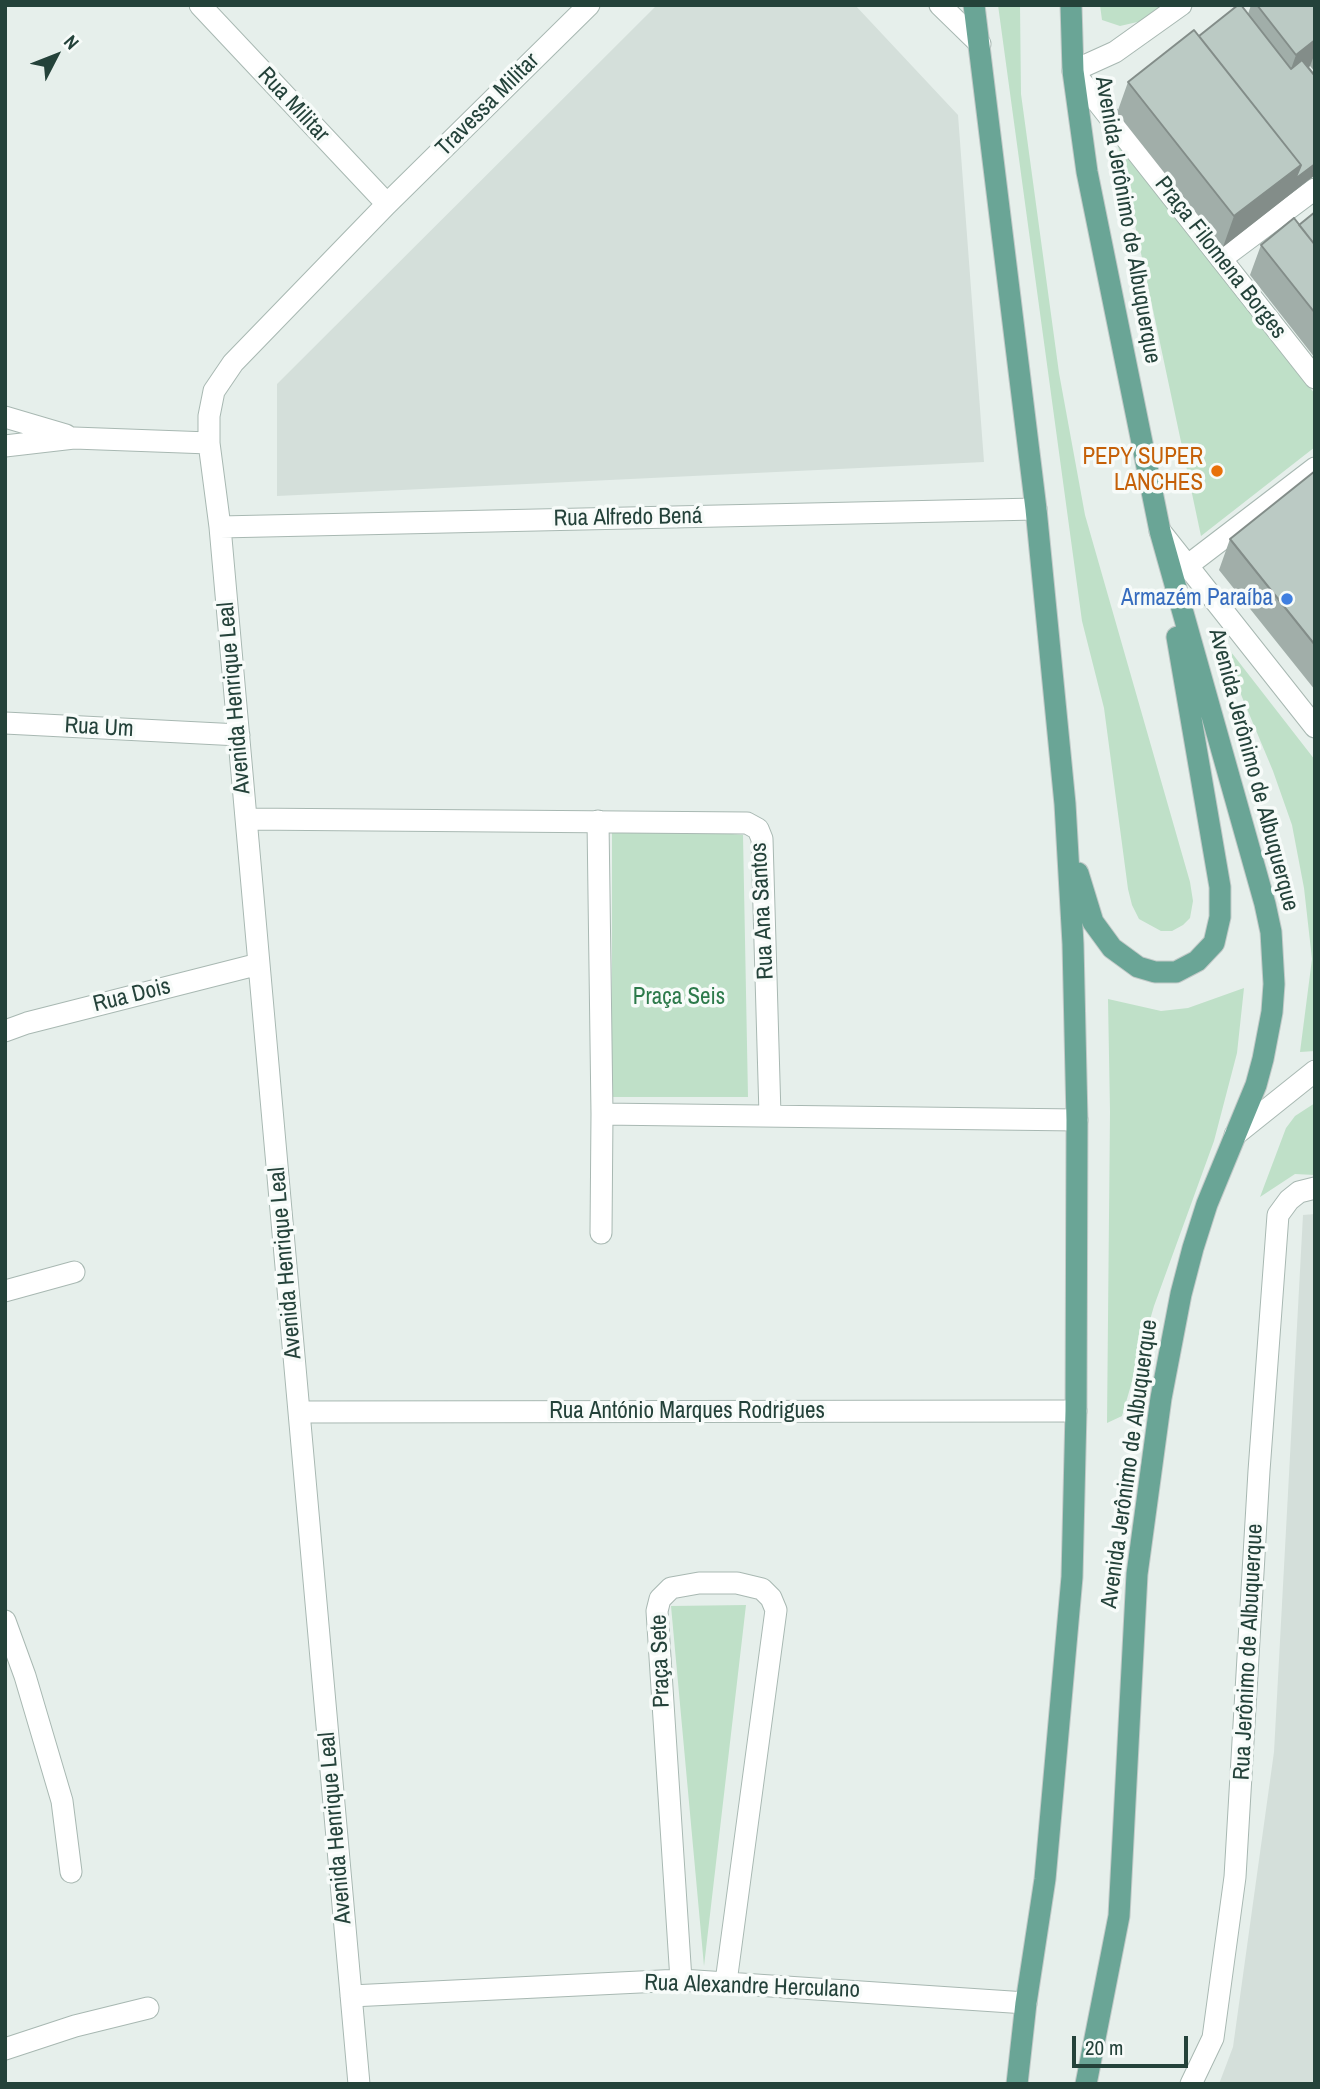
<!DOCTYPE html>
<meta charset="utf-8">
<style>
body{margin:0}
#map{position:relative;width:1320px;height:2089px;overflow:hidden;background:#e6efeb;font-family:"Archivo Narrow",sans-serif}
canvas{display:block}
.frame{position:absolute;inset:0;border:7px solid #24423a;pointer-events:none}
.north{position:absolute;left:21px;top:21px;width:70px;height:70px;-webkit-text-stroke:5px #f7fbf9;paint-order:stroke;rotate:48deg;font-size:19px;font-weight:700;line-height:28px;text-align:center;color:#24423a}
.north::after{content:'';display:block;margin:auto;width:24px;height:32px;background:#24423a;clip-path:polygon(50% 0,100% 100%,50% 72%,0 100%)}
.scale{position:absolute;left:1072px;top:2036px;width:116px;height:32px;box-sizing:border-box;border:4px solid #24423a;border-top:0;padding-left:9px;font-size:21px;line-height:24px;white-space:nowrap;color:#24423a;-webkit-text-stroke:5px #f7fbf9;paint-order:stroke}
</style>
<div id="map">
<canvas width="1320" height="2089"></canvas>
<div class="frame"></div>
<div class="north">N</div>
<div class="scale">20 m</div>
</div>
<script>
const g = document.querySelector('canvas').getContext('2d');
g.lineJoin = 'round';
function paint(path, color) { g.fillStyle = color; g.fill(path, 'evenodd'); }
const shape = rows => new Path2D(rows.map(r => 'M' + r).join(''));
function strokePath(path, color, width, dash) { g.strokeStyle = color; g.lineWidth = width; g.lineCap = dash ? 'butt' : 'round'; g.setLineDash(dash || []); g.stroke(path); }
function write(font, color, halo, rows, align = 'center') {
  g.font = font + ' "Archivo Narrow",sans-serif'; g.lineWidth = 7; g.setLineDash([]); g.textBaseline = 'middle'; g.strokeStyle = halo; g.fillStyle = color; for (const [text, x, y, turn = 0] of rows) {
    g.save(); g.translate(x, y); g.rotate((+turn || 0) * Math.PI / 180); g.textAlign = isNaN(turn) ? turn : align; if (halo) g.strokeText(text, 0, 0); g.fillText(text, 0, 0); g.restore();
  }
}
const built = shape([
 [657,5,855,5,958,115,984,462,277,496,277,384],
 [1315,1214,1315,2084,1219,2084,1233,2047,1274,1752,1303,1215]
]);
const green = shape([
 [998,5,1020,5,1021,94,1059,373,1085,515,1190,882,1193,901,1190,918,1183,925,1172,931,1161,931,1139,919,1132,905,1128,889,1104,708,1082,621],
 [1100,5,1167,5,1146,20,1120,26,1102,20],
 [1118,145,1315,394,1315,447,1201,536],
 [1214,630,1315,760,1315,1051,1300,1052,1312,959,1304,888,1292,825,1273,771],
 [612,823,743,835,748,1097,612,1097],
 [1244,988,1237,1053,1214,1141,1154,1306,1122,1416,1107,1423,1110,1112,1108,999,1161,1011,1188,1008],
 [1315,1103,1315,1175,1295,1174,1260,1197,1286,1128,1295,1116],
 [746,1605,704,1966,671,1606]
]);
const minor = shape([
 [200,5,387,204],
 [940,5,980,44],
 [1181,5,1115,52,1073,71,1315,378],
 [1221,259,1315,189],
 [5,417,66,435],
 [5,446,74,438,209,443],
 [220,527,1036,509],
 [1160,531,1315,727],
 [1187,566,1315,468],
 [5,723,239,735],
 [246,819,747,823,758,829,762,839,770,1115],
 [598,821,602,1114,1077,1120],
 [5,1031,27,1023,259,964],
 [1235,1135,1315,1071],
 [601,1233,602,1114],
 [5,1291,74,1272],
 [299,1412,1076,1411],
 [5,1621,25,1676,62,1801,71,1872],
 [681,1980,657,1611,660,1599,671,1588,699,1583,737,1583,762,1589,771,1598,776,1610,726,1982],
 [351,1996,681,1980,1026,2003],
 [5,2049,75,2026,148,2008],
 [359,2084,220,527,209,443,209,416,214,391,233,363,387,204,589,5],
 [1191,2084,1213,2038,1235,1877,1259,1471,1278,1215,1289,1200,1299,1192,1315,1188]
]);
const major = shape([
 [974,5,1036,509,1065,804,1073,944,1077,1120,1076,1411,1072,1577,1045,1879,1026,2003,1017,2084],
 [1071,5,1073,71,1087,172,1160,531,1265,904,1271,932,1274,984,1272,1012,1263,1059,1256,1085,1207,1204,1193,1248,1181,1294,1161,1398,1137,1574,1119,1916,1086,2084],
 [1078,873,1093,922,1112,948,1138,967,1155,972,1176,972,1197,961,1214,943,1220,917,1220,887,1177,637]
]);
const wall = shape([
 [1251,5,1315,5,1315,72,1310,66,1308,68,1315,76,1315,175,1223,247,1117,113,1128,82,1199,36,1248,14],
 [1315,212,1315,358,1250,275,1261,245,1299,225],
 [1315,471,1315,690,1219,570,1230,539]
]);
const shadedWall = shape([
 [1315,40,1315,53,1310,66,1285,86,1296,55],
 [1315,164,1315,175,1223,247,1234,216,1301,165]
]);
const building = shape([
 [1238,5,1241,5,1291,69,1302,60,1315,76,1315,164,1295,179,1301,165,1199,36,1238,5],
 [1257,5,1315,5,1315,40,1296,55,1257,5],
 [1194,30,1301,165,1234,216,1128,82,1194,30],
 [1315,212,1315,245,1299,225,1315,212],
 [1294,218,1315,245,1315,313,1261,245,1294,218],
 [1315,471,1315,645,1230,539,1315,471]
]);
const markers = [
 [1217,471,7,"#e8710a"],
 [1287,599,7,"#3f7fe0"]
];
const streetNames = [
 ["Rua Militar",293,105,47],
 ["Travessa Militar",488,105,-45],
 ["Avenida Jerônimo de Albuquerque",1127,220,80],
 ["Praça Filomena Borges",1220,258,52],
 ["Rua Alfredo Bená",628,518,-1],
 ["Avenida Henrique Leal",235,698,-95],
 ["Rua Um",99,728,3],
 ["Avenida Jerônimo de Albuquerque",1253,770,75],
 ["Rua Ana Santos",763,911,-93],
 ["Rua Dois",132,996,-14],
 ["Avenida Henrique Leal",286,1263,-95],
 ["Rua António Marques Rodrigues",687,1412],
 ["Avenida Jerônimo de Albuquerque",1130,1464,-82],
 ["Rua Jerônimo de Albuquerque",1249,1652,-87],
 ["Praça Sete",661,1661,-92],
 ["Avenida Henrique Leal",336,1828,-95],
 ["Rua Alexandre Herculano",752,1987,2]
];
const foodNames = [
 ["PEPY SUPER",1203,458],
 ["LANCHES",1203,484]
];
const shopNames = [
 ["Armazém Paraíba",1273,599]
];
const parkNames = [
 ["Praça Seis",679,998]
];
paint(built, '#d4dfda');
paint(green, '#bfe0c8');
strokePath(minor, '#a8b8b2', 23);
strokePath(major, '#c2cac8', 23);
strokePath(minor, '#fff', 21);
strokePath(major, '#6aa596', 21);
paint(wall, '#a1aea9');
paint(shadedWall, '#838d89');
paint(building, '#bbcac4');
strokePath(building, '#838d89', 2);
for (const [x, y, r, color] of markers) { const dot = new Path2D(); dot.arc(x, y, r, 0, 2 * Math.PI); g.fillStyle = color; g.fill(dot); strokePath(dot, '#f7fbf9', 2.5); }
write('23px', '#24423a', '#f7fbf9', streetNames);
write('23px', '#c56008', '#f7fbf9', foodNames, 'right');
write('23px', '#366cbe', '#f7fbf9', shopNames, 'right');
write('23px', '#2d7a4b', '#f7fbf9', parkNames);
</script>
